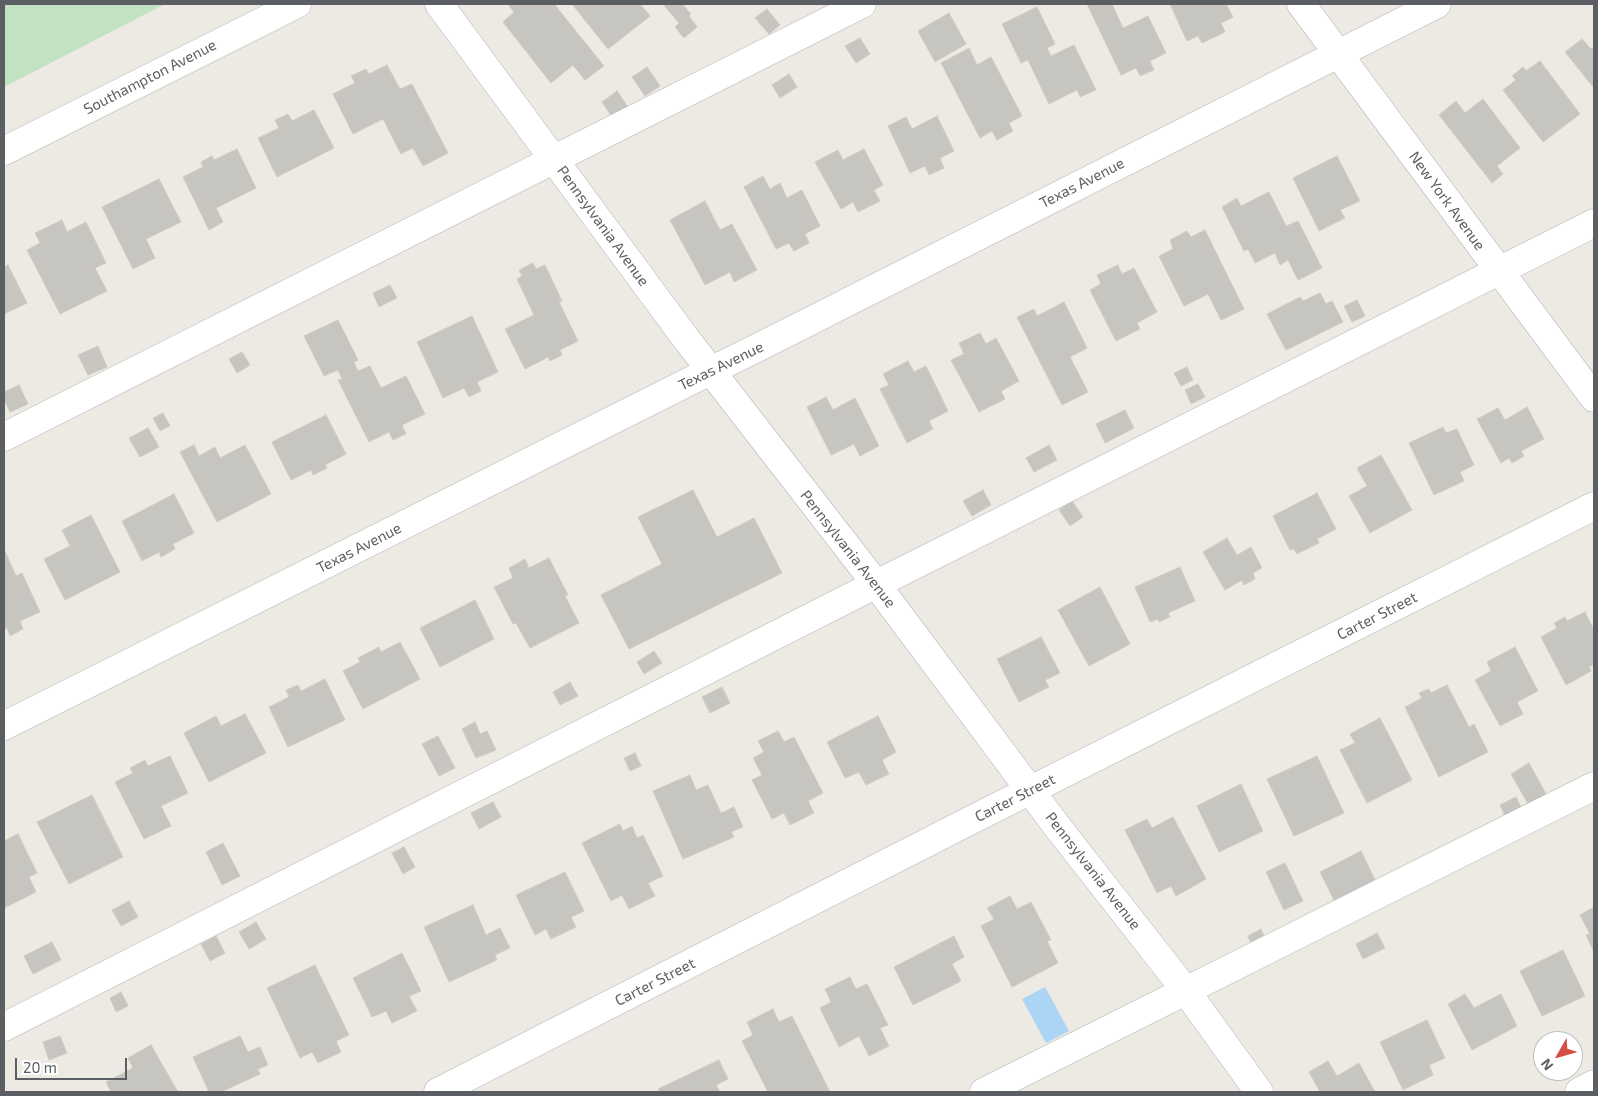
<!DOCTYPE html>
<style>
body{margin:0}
#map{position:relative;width:1598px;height:1096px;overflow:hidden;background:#eceae3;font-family:"Exo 2",sans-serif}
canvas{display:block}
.frame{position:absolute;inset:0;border:5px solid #5b5e62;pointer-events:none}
.north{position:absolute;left:1533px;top:1031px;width:50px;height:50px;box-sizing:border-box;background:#fff;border:1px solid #bdbfc0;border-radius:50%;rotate:232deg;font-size:14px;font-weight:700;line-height:20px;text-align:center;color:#5b5e62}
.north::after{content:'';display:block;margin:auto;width:18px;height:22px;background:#d34f43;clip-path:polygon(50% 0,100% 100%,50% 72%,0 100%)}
.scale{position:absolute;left:15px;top:1058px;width:112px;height:22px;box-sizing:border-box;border:2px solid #5b5e62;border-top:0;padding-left:6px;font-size:15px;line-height:18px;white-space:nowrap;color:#5b5e62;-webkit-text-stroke:4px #fff;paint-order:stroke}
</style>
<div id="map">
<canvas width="1598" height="1096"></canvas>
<div class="frame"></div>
<div class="north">N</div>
<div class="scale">20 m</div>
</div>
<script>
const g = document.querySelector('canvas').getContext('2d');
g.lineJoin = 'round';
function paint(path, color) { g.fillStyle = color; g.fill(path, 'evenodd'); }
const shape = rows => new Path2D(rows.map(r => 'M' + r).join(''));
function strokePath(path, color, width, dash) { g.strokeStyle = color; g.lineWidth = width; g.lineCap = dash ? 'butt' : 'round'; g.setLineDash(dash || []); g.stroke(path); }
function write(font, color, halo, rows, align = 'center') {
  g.font = font + ' "Exo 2",sans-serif'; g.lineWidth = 4; g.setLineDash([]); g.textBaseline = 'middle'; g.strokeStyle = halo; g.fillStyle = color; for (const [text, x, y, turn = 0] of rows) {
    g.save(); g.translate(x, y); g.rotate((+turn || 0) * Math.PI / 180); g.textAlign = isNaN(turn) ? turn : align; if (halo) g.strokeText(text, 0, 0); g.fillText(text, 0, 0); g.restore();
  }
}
const green = shape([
 [4,4,165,4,4,87]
]);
const water = shape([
 [1045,987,1069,1031,1046,1043,1022,999]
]);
const building = shape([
 [512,4,554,4,604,66,585,80,573,65,551,83,503,22,514,12,509,6,512,4],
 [572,4,640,4,650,16,608,49,572,4],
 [663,4,682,4,691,14,689,16,697,27,684,38,675,27,679,23,663,4],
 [1087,4,1112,4,1123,28,1148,16,1166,53,1150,61,1154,70,1140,76,1136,68,1121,75,1087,4],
 [1170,4,1226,4,1233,17,1221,23,1225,32,1202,43,1198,36,1187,41,1170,4],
 [1037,7,1055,44,1047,48,1051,56,1074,45,1096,90,1080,97,1077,90,1049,104,1028,60,1021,63,1002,24,1037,7],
 [767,9,780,25,769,34,755,18,767,9],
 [949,13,966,44,935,62,918,31,949,13],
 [860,38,870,54,856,63,845,46,860,38],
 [1582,39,1591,49,1594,47,1594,88,1565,52,1582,39],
 [969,48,977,65,991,57,1022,116,1009,123,1013,131,997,140,992,131,980,138,941,63,969,48],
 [1540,61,1580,114,1543,142,1503,90,1516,80,1512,76,1523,67,1526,71,1540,61],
 [387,65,400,89,412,84,448,153,423,166,413,148,401,154,383,119,353,134,333,94,355,83,351,76,366,69,369,74,387,65],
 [647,67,660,86,645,96,632,77,647,67],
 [789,74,797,87,780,98,772,85,789,74],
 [617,91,628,107,612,117,602,102,617,91],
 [1483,99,1520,148,1497,166,1503,174,1492,183,1439,115,1456,101,1465,113,1483,99],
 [314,110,334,148,277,177,258,138,279,128,275,120,288,114,292,121,314,110],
 [937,116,954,151,940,158,944,168,929,175,925,166,910,173,888,126,906,117,912,129,937,116],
 [237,149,256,188,216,208,223,222,209,230,183,177,203,167,201,162,212,156,214,160,237,149],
 [864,149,883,185,874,190,880,201,858,212,853,202,841,209,815,162,838,150,843,160,864,149],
 [1337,156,1360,201,1340,210,1345,218,1319,231,1293,178,1337,156],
 [763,176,770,189,780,183,787,198,802,190,820,226,805,234,809,243,794,251,789,243,776,249,744,187,763,176],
 [159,179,181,222,146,239,155,258,133,269,102,207,159,179],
 [1269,192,1286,226,1298,221,1322,268,1298,280,1288,260,1280,265,1275,253,1255,263,1248,249,1244,251,1222,207,1237,198,1241,206,1269,192],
 [705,201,720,230,732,224,757,270,734,282,730,272,705,285,670,220,705,201],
 [62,220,67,232,86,222,106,263,95,268,107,291,60,314,27,250,40,243,35,233,62,220],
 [1205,230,1244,309,1221,320,1208,294,1184,306,1159,256,1173,249,1170,240,1187,231,1191,237,1205,230],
 [533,263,536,269,545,265,562,301,559,302,578,341,560,350,562,355,550,361,548,357,525,369,505,329,534,315,517,279,522,276,519,270,533,263],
 [8,265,27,303,4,314,4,267,8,265],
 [1118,265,1122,274,1134,268,1157,312,1137,323,1140,329,1116,341,1090,290,1101,284,1097,275,1118,265],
 [390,285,397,298,379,307,373,293,390,285],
 [1320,293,1326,304,1332,301,1343,322,1286,350,1267,314,1300,297,1303,301,1320,293],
 [1357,300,1365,316,1352,322,1344,306,1357,300],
 [1064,302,1087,348,1070,357,1088,392,1062,405,1017,317,1034,309,1037,316,1064,302],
 [472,316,498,372,477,382,481,391,469,397,464,388,443,398,417,342,472,316],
 [338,320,358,360,354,362,358,371,370,366,381,388,406,376,425,414,402,425,406,434,393,440,389,432,369,442,338,380,342,379,338,370,324,376,304,336,338,320],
 [980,333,986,344,996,338,1019,381,1001,391,1005,399,979,412,951,360,964,354,959,343,980,333],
 [98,346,107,367,88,375,78,355,98,346],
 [242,352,250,365,237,373,229,359,242,352],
 [908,361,914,372,926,366,948,411,929,421,933,429,907,443,880,389,889,385,883,374,908,361],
 [1187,367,1193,380,1181,386,1174,373,1187,367],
 [1198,384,1205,397,1191,404,1185,390,1198,384],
 [19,385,28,404,10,412,4,399,4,392,19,385],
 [826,397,833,410,855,398,879,446,860,456,854,444,831,455,807,407,826,397],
 [1527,407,1544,439,1521,451,1524,456,1512,463,1509,458,1501,463,1477,419,1498,408,1505,420,1527,407],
 [1125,410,1134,428,1105,443,1096,424,1125,410],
 [163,413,170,426,160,431,153,418,163,413],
 [326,415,346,454,325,465,327,468,313,475,311,470,291,480,272,442,326,415],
 [1443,427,1446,433,1457,429,1474,465,1460,472,1464,481,1434,495,1409,443,1443,427],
 [148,428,159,447,140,457,129,438,148,428],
 [194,445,199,456,215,447,220,458,245,445,271,494,217,522,180,452,194,445],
 [1049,445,1057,460,1034,472,1026,458,1049,445],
 [1381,455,1412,510,1370,533,1349,496,1367,486,1357,468,1381,455],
 [693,490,717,537,754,518,782,573,629,649,601,595,662,564,638,517,693,490],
 [983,490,991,505,972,516,963,501,983,490],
 [1317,493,1336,529,1317,539,1319,543,1297,554,1294,549,1290,550,1273,516,1317,493],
 [174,494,194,533,173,544,175,549,161,557,159,552,142,561,122,521,174,494],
 [1072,501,1083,517,1070,526,1059,510,1072,501],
 [91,515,120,572,65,600,44,559,70,546,62,530,91,515],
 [1227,538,1237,555,1251,547,1262,568,1253,573,1255,579,1244,585,1242,580,1225,590,1203,552,1227,538],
 [4,549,16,576,22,573,40,612,20,621,23,629,10,636,7,628,4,629,4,549],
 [549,558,568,595,565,596,579,623,530,648,516,623,513,624,494,587,513,578,509,568,525,559,529,568,549,558],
 [1180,567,1195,601,1168,613,1170,617,1159,622,1158,619,1150,622,1135,587,1180,567],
 [1100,587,1130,644,1089,666,1058,610,1100,587],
 [475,600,494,639,440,667,420,628,475,600],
 [1585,612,1594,630,1594,664,1589,667,1591,671,1566,685,1541,637,1557,628,1554,623,1565,617,1567,621,1585,612],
 [1041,637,1060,673,1045,680,1049,687,1019,702,997,659,1041,637],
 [400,642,420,679,363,709,343,671,360,662,358,658,379,647,381,652,400,642],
 [1515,647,1538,691,1517,702,1523,714,1500,726,1475,680,1491,671,1487,662,1515,647],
 [654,651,662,663,644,674,637,662,654,651],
 [325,679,345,720,288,747,269,707,289,697,286,690,298,685,301,691,325,679],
 [570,682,578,696,560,705,553,692,570,682],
 [1447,685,1469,727,1474,724,1488,752,1439,777,1405,707,1422,698,1419,693,1429,689,1431,693,1447,685],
 [722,687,730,703,710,713,702,697,722,687],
 [245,714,266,753,209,782,184,733,216,716,221,726,245,714],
 [878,716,896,752,882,760,889,774,866,785,859,772,845,778,827,742,878,716],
 [1380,718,1412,780,1367,803,1340,750,1355,743,1350,734,1380,718],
 [475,722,480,734,487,731,496,750,476,758,462,729,475,722],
 [778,731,784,742,794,737,823,793,808,801,814,813,790,825,784,813,772,819,752,780,762,775,753,758,764,752,758,741,778,731],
 [438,736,455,768,439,776,422,744,438,736],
 [635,753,641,766,630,771,624,758,635,753],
 [170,756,188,793,161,806,171,826,144,839,115,782,133,773,130,768,145,760,148,766,170,756],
 [1317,756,1344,813,1294,836,1267,779,1317,756],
 [1529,763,1550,801,1532,811,1511,774,1529,763],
 [690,775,696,790,708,785,721,813,734,807,743,827,731,832,734,837,683,859,653,791,690,775],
 [1241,784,1263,831,1219,852,1197,806,1241,784],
 [92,795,123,857,69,884,37,822,92,795],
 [1516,797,1524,813,1507,821,1500,805,1516,797],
 [493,802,501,817,479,829,471,813,493,802],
 [1173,817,1206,879,1176,896,1171,886,1157,893,1125,830,1147,819,1152,828,1173,817],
 [620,824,623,831,632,826,637,838,643,835,663,876,648,883,655,896,629,909,622,895,611,901,582,843,620,824],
 [18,834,37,873,29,877,36,892,4,908,4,841,18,834],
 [223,843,240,876,222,885,206,852,223,843],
 [404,847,415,867,403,874,392,853,404,847],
 [1361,851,1379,888,1338,908,1320,872,1361,851],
 [1285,863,1303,901,1284,910,1266,872,1285,863],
 [565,872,584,911,571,917,576,927,551,939,546,929,535,935,516,895,565,872],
 [1010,896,1017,909,1031,902,1051,940,1047,941,1058,963,1012,987,981,926,994,919,987,908,1010,896],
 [129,901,138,917,121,926,112,910,129,901],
 [473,905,486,935,500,928,510,948,495,955,497,960,449,982,424,927,473,905],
 [1594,907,1594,952,1586,935,1590,934,1580,915,1594,907],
 [256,922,266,939,249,949,239,932,256,922],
 [1261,929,1268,945,1254,951,1248,936,1261,929],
 [1377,933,1385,948,1363,959,1356,944,1377,933],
 [216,936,225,953,210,961,201,944,216,936],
 [954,936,964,957,952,964,961,981,913,1005,894,967,954,936],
 [52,942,61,960,33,974,24,956,52,942],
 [1563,950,1585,996,1542,1016,1520,971,1563,950],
 [402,953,421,991,409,996,417,1011,392,1023,386,1011,372,1017,353,978,402,953],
 [315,965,349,1035,336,1041,341,1052,318,1063,312,1052,300,1058,267,988,315,965],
 [850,977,856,989,867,984,888,1025,880,1028,889,1046,869,1056,859,1036,839,1047,820,1008,831,1002,825,989,850,977],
 [121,992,128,1006,116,1012,110,998,121,992],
 [1465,994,1474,1008,1501,994,1517,1026,1472,1050,1448,1004,1465,994],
 [773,1009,779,1022,792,1016,830,1092,795,1092,794,1091,790,1092,768,1092,742,1041,753,1035,747,1022,773,1009],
 [1427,1020,1445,1058,1429,1065,1433,1075,1403,1090,1380,1042,1427,1020],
 [60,1036,67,1053,49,1060,43,1042,60,1036],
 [240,1036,248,1052,260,1047,268,1065,258,1069,260,1074,221,1092,209,1092,193,1057,240,1036],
 [151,1045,178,1092,111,1092,106,1082,133,1068,128,1058,151,1045],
 [719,1060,728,1079,716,1085,720,1092,660,1092,658,1089,719,1060],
 [1328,1061,1337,1076,1359,1063,1375,1092,1320,1092,1309,1072,1328,1061]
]);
const minor = shape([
 [439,4,687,340,876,584,1059,829,1186,991,1259,1092],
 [1301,4,1594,398],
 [4,151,297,4],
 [4,437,862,4],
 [4,726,710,371,753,350,1437,4],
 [4,1027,837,604,1594,223],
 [438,1092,989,811,1594,506],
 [984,1092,1594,786],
 [1579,1092,1594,1084]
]);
const streetNames = [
 ["Southampton Avenue",150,77,-27],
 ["Texas Avenue",1082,183,-27],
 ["New York Avenue",1447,201,54],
 ["Pennsylvania Avenue",603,226,54],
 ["Texas Avenue",721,366,-26],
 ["Texas Avenue",359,548,-27],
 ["Pennsylvania Avenue",848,549,52],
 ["Carter Street",1377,616,-27],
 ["Carter Street",1015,798,-27],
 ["Pennsylvania Avenue",1093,871,52],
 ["Carter Street",655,982,-27]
];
paint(green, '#c3e1c3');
paint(water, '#acd4f4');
paint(building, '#c7c5c0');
strokePath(building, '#d0ccc2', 1);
strokePath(minor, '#b4b5b9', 29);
strokePath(minor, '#fff', 28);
write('15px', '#5b5e62', '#fff', streetNames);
</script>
